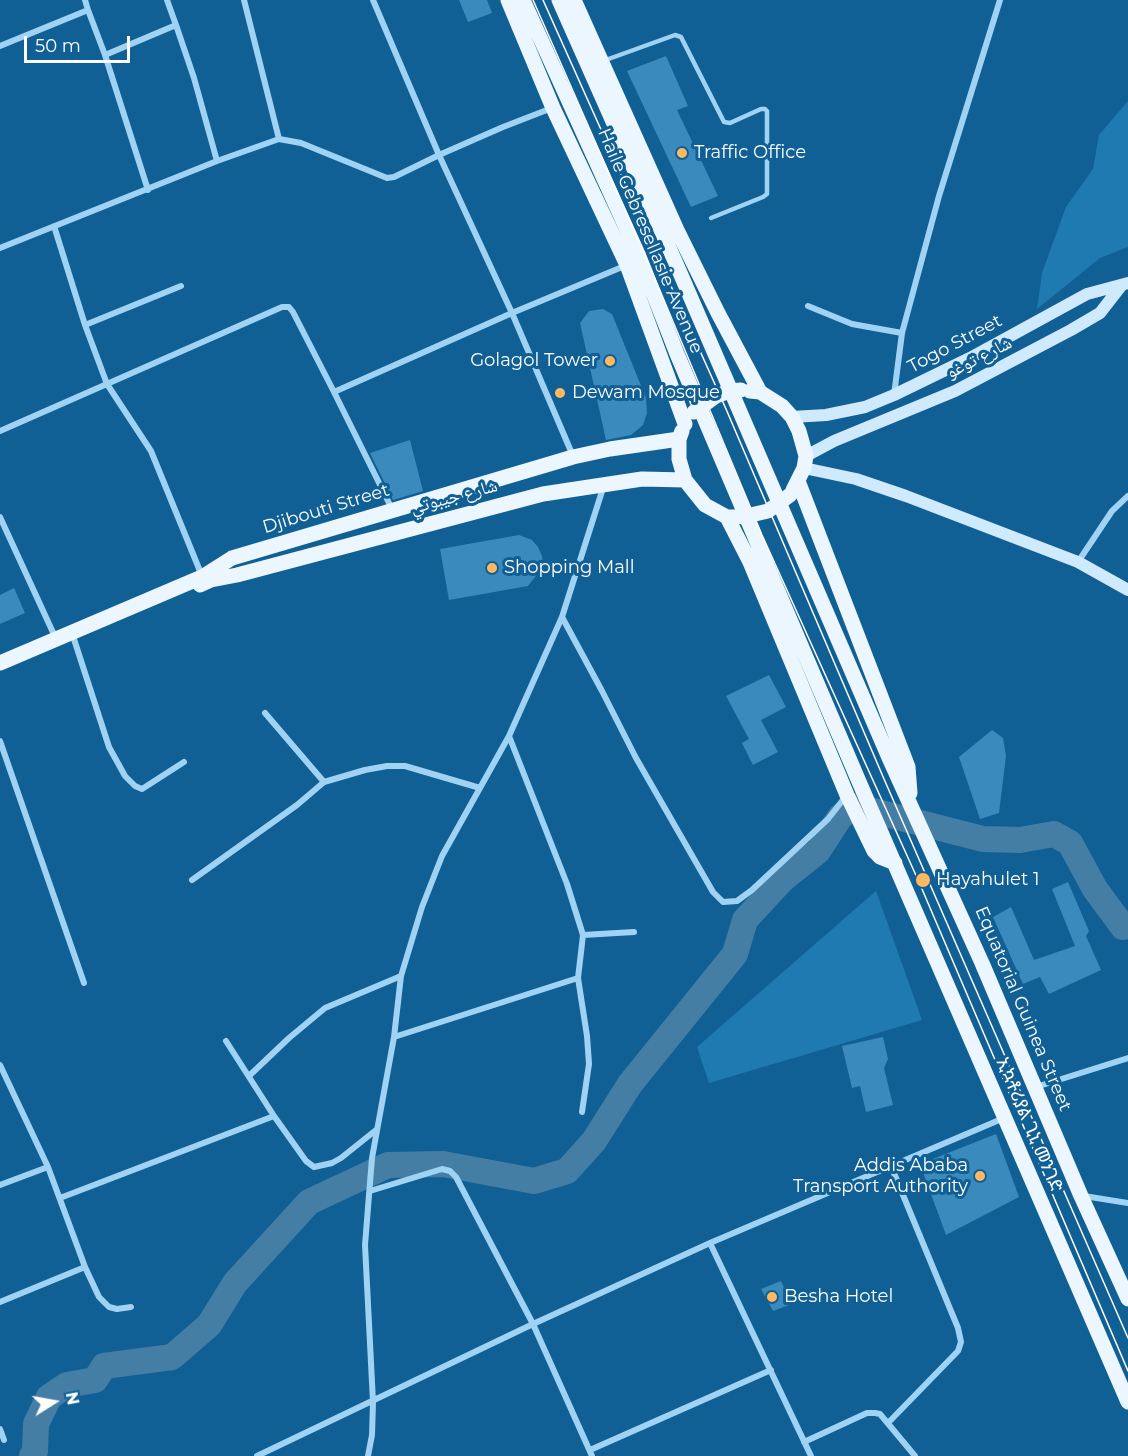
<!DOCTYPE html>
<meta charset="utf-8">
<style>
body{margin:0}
#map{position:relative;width:1128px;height:1456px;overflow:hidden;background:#116095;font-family:Montserrat,sans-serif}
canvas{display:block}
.north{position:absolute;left:24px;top:1372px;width:60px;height:60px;-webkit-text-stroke:4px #116095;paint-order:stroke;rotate:79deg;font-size:16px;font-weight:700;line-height:24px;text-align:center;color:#fff}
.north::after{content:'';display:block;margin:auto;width:21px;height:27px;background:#fff;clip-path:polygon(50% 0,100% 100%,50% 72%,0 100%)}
.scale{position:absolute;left:24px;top:36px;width:106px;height:27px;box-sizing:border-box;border:3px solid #fff;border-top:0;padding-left:8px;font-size:18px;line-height:21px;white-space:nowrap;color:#fff;-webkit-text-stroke:4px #116095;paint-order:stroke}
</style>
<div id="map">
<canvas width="1128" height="1456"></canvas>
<div class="north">N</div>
<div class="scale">50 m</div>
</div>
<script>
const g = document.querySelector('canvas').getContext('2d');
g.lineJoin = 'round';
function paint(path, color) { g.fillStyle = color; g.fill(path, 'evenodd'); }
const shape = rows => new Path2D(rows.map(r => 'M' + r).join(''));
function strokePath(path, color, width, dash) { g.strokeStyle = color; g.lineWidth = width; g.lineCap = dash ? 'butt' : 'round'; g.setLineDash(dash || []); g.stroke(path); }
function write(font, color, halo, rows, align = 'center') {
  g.font = font + ' Montserrat,"Noto Naskh Arabic","Noto Sans Ethiopic",sans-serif'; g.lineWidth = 6; g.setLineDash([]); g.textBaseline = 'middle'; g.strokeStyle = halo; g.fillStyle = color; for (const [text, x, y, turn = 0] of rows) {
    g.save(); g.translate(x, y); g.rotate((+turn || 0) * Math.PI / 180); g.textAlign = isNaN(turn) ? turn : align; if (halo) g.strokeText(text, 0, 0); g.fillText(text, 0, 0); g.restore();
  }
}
const green = shape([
 [1128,101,1128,247,1100,258,1037,309,1042,273,1066,207,1093,169,1099,135],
 [876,891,922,1020,709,1083,697,1047]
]);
const river = shape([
 [32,1456,35,1451,36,1424,49,1397,67,1385,95,1380,104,1366,172,1357,209,1325,235,1283,309,1202,388,1165,443,1164,534,1181,567,1171,594,1141,630,1084,735,954,745,920,783,879,818,851,840,817,854,806,983,839,1020,840,1054,834,1070,843,1095,889,1123,927,1128,926]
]);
const building = shape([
 [459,0,487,0,492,13,468,22],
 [666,56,688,106,677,110,718,196,691,207,627,71],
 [603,309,612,314,646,398,647,413,643,425,631,435,606,440,580,323,589,311],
 [410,440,423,491,393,500,370,453],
 [519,535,532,540,538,547,542,556,543,564,539,572,528,586,449,600,440,549],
 [14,588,25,613,0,624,0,595],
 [769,675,786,707,761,720,778,752,753,765,742,743,749,739,726,696],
 [992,730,1003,738,1006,756,999,813,980,819,959,757],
 [1068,882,1089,931,1086,936,1101,970,1049,994,1040,977,1023,984,993,917,1011,907,1034,960,1075,946,1052,889],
 [883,1037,888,1059,884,1068,893,1105,866,1112,860,1086,852,1088,842,1046],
 [996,1134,1019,1197,946,1235,920,1164],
 [781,1281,792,1304,773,1311,761,1289]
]);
const lane = shape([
 [603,61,675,35,681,37,724,122,730,123,761,109,765,109,767,111,767,194,763,197,711,218]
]);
const street = shape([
 [244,0,279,139],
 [373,0,439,155,512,313,573,456],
 [88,10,105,55,148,190],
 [176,25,194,78,217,161],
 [0,46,88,10,85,0],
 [105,55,176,25,167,0],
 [54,226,85,325,107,384,151,451,202,576],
 [0,248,217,161,279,139,301,143,387,178,394,177,439,155,503,127,552,108],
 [808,306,852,324,902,333],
 [85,325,181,286],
 [334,392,392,509],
 [894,395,902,333,939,196,1000,0],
 [0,431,282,307,289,307,293,312,334,392,512,313,627,265],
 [0,517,56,639],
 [1078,562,1112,511,1128,496],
 [562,617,602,691,636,758,713,892,723,902,737,901,752,890,828,819,846,796],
 [72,633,109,747,125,776,135,786,142,789,184,762],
 [265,713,324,782],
 [509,736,567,884,583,935,578,978,587,1036,589,1064,582,1112],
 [0,741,84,983],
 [192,880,297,805,324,782,365,770,387,766,405,766,480,788],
 [583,935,634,932],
 [394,1037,578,978],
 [0,1065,48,1167,0,1185],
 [249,1076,289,1038,325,1008,401,976],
 [1036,1087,1128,1058],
 [274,1116,306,1161,314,1167,332,1163,341,1158,376,1130],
 [48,1167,85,1267,99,1297,109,1307,117,1309,131,1307],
 [370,1191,442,1169,450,1171,456,1177,533,1324,592,1456],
 [1084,1196,1128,1203],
 [60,1198,274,1116,226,1041],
 [710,1243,811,1456],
 [0,1302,85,1267],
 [888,1423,958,1351,961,1342,958,1328,891,1166],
 [0,1429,4,1440],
 [804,1442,867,1413,875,1413,880,1414,915,1456],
 [590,1450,771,1370],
 [257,1456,533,1324,710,1243,1004,1118],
 [368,1456,372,1435,373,1402,365,1245,372,1158,394,1037,401,976,422,907,442,856,509,736,562,617,604,485]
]);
const secondary = shape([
 [792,417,826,415,865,407,894,395,970,358,1087,294,1128,283],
 [806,456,834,441,955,391,1071,330,1100,313,1121,286],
 [804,468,856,479,906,496,1078,562,1128,590]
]);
const primary = shape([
 [508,0,553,108,627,265,685,424],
 [523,0,638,254,677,354,857,777,1128,1402],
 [559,0,678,268,890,760,982,963,1081,1196,1128,1299],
 [574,0,677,230,718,313,760,392],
 [750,391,760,392,782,406,792,417,799,431,806,456,804,468,793,490],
 [682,431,679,439,679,459,685,480,705,505,727,517,736,517],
 [798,481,908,767,910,793],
 [727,517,750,562,847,795,874,851,880,857,895,863],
 [200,585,211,580,237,575,543,494,642,479,685,480],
 [0,663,202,577,232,558,573,457,610,449,679,439]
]);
const tram = shape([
 [533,0,651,269,762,535,919,882,1128,1371],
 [543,0,726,409,884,779,1128,1338]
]);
const primaryBridge = shape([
 [694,412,716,396,730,391,741,390],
 [742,517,768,511,790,495]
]);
const markers = [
 [682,153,6,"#ffb862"],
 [610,361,6,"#ffb862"],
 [560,393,6,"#ffb862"],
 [492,568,6,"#ffb862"],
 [923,880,8,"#ffb862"],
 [980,1176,6,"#ffb862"],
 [772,1297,6,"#ffb862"]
];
const poiNames = [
 ["Traffic Office",694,153],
 ["Golagol Tower",598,361,"right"],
 ["Dewam Mosque",572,393],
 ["Shopping Mall",504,568],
 ["Hayahulet 1",936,880],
 ["Addis Ababa",968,1166,"right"],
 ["Transport Authority",968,1187,"right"],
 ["Besha Hotel",784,1297]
];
const streetNames = [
 ["Haile Gebresellasie Avenue",650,241,67],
 ["Togo Street",955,344,-28],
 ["شارع توغو",979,358,-27],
 ["شارع جيبوتي",454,497,-15],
 ["Djibouti Street",326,509,-17],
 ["Equatorial Guinea Street",1023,1009,67],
 ["ኢኳቶሪያል ጊኒ መንገድ",1029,1125,67]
];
paint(green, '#207ab2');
strokePath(river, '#457ea4', 26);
paint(building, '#3a8abd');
strokePath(lane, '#a0d3f3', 4.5);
strokePath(street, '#a0d3f3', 6);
strokePath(secondary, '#cfeafd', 12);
strokePath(primary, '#ecf6ff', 15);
strokePath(tram, '#fff', 1.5);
strokePath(primaryBridge, '#ecf6ff', 15);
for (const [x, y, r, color] of markers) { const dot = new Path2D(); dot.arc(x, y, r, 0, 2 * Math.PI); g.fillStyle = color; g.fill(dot); strokePath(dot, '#116095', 2); }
write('18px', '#fff', '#116095', poiNames, 'left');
write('18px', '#fff', '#116095', streetNames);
</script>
